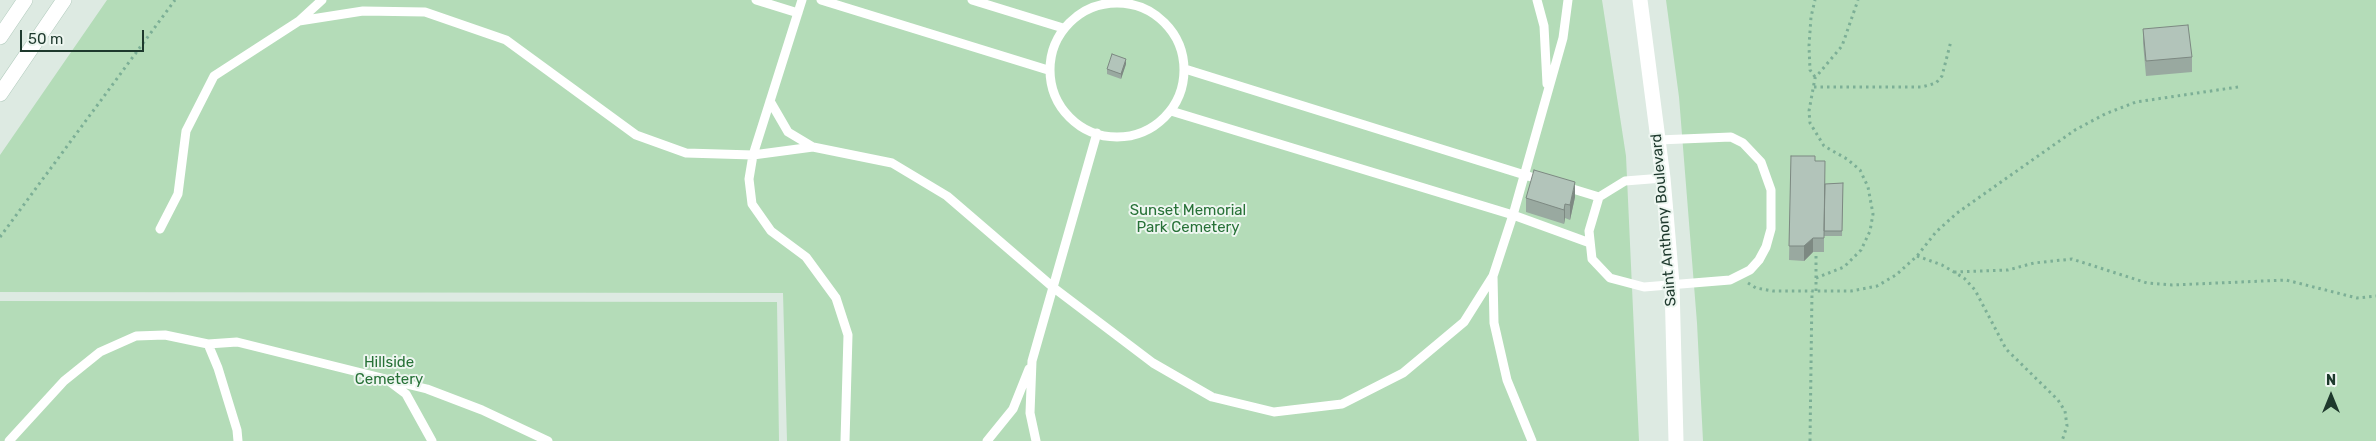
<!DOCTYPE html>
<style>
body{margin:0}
#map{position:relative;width:2376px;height:441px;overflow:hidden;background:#ddeae2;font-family:Rubik,sans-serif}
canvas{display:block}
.north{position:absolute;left:2306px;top:371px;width:50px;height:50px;-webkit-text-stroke:4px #edf6f0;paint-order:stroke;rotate:0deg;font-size:14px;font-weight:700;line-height:20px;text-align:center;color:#1e392d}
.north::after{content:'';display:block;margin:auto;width:18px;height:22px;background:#1e392d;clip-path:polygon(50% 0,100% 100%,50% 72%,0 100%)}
.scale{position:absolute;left:20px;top:30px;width:124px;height:22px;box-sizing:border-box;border:2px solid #1e392d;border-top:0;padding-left:6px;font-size:15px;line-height:18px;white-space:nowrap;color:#1e392d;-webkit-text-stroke:4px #edf6f0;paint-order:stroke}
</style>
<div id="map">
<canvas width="2376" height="441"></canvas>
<div class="north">N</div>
<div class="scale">50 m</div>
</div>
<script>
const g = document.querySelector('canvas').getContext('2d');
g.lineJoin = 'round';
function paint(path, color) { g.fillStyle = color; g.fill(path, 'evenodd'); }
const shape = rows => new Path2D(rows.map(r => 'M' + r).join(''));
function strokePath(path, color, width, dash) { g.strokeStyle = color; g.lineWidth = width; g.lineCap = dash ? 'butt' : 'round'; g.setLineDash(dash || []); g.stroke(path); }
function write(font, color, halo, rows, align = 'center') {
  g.font = font + ' Rubik,sans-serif'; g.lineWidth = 4; g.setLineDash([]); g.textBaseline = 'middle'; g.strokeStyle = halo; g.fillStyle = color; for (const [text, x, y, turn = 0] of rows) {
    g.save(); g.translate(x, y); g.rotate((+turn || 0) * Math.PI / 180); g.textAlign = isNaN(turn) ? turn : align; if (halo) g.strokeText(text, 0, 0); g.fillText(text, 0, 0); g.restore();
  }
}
const green = shape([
 [107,0,1602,0,1626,156,1639,441,787,441,783,293,0,292,0,155],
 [1666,0,2376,0,2376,441,1703,441,1697,323,1679,97],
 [0,301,777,302,779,441,0,441]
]);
const path = shape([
 [1815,77,1810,70,1809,46,1811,17,1815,0],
 [1814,87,1922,87,1936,83,1942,76,1951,41],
 [0,237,175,0],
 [1917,256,1942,265,1954,272,1964,278,1975,290,2006,349,2058,400,2065,411,2067,426,2062,441],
 [1954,272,2008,270,2034,263,2072,259,2147,283,2172,285,2286,280,2357,298,2376,296],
 [1816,278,1844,267,1861,250,1870,231,1873,214,1868,187,1860,170,1847,159,1824,146,1810,123,1809,111,1815,78,1842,46,1858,0],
 [1748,283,1756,288,1773,291,1851,291,1877,286,1896,275,1917,256,1936,232,1957,213,2075,130,2105,114,2136,102,2238,87],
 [1816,291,1816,256],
 [1810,441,1812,291]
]);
const service = shape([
 [756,0,798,13],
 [802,0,753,155,749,179,752,204,771,231,806,257,836,298,848,335,845,441],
 [821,0,1048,70],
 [972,0,1063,28],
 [1537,0,1544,26,1547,84],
 '1050 70a67 67 0 1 1 134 0a67 67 0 1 1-134 0Z',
 [299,21,322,0],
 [1185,69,1544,181],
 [770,101,788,132,813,147],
 [1171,111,1513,215,1590,243],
 [1658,140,1731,137,1743,143,1761,162,1771,190,1771,229,1766,247,1759,260,1750,270,1730,280,1644,287,1610,278,1592,259,1589,231,1599,197,1625,181,1663,178],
 [1563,186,1599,197],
 [160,229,178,194,186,131,214,76,299,21,363,11,425,12,506,40,636,135,686,153,753,155,813,147,892,163,947,196,1054,288,1153,363,1212,397,1274,412,1342,404,1403,373,1464,322,1493,276,1513,215,1563,38,1568,0],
 [1493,276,1494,323,1507,380,1532,441],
 [208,344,218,368,237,430,238,441],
 [390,380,427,389,482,410,548,441],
 [9,441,64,381,100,352,136,336,165,335,208,344,237,342,386,379,406,394,432,441],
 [987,441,1013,409,1029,369],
 [1036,441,1030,413,1032,361,1097,133]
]);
const tertiary = shape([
 [1640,0,1663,178,1672,284,1676,441]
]);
const secondary = shape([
 [0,37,25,0],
 [0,94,64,0]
]);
const wall = shape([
 [2143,29,2192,57,2192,72,2146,76,2143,43],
 [1126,64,1121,79,1107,74,1107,69],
 [1791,156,1825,184,1843,183,1842,236,1824,236,1824,252,1813,252,1804,261,1789,260],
 [1575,197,1570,220,1565,218,1564,224,1526,212,1526,198]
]);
const shadedWall = shape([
 [1126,59,1126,64,1121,79,1121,74],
 [1575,182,1575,197,1570,220,1570,205],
 [1565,204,1565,218,1564,224,1564,210],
 [1813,238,1813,252,1804,261,1804,246]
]);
const building = shape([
 [2188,25,2192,57,2146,61,2143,29,2188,25],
 [1112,54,1126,59,1121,74,1107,69,1112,54],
 [1791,156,1815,156,1815,161,1825,161,1824,238,1813,238,1804,246,1789,246,1791,156],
 [1534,170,1575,182,1570,205,1565,204,1564,210,1526,198,1534,170],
 [1843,183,1842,231,1824,231,1825,184,1843,183]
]);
const parkNames = [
 ["Sunset Memorial",1188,211],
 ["Park Cemetery",1188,228],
 ["Hillside",389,363],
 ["Cemetery",389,380]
];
const streetNames = [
 ["Saint Anthony Boulevard",1664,220,-95]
];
paint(green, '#b4dcb8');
strokePath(secondary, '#b0cabc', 16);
strokePath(path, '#7caf96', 3, [2.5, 4]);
strokePath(service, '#fff', 9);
strokePath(tertiary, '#fff', 15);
strokePath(secondary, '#fff', 15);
paint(wall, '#99a9a0');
paint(shadedWall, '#7d8982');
paint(building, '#b2c4ba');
strokePath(building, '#7d8982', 1);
write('15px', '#277137', '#edf6f0', parkNames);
write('15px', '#1e392d', '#edf6f0', streetNames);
</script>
